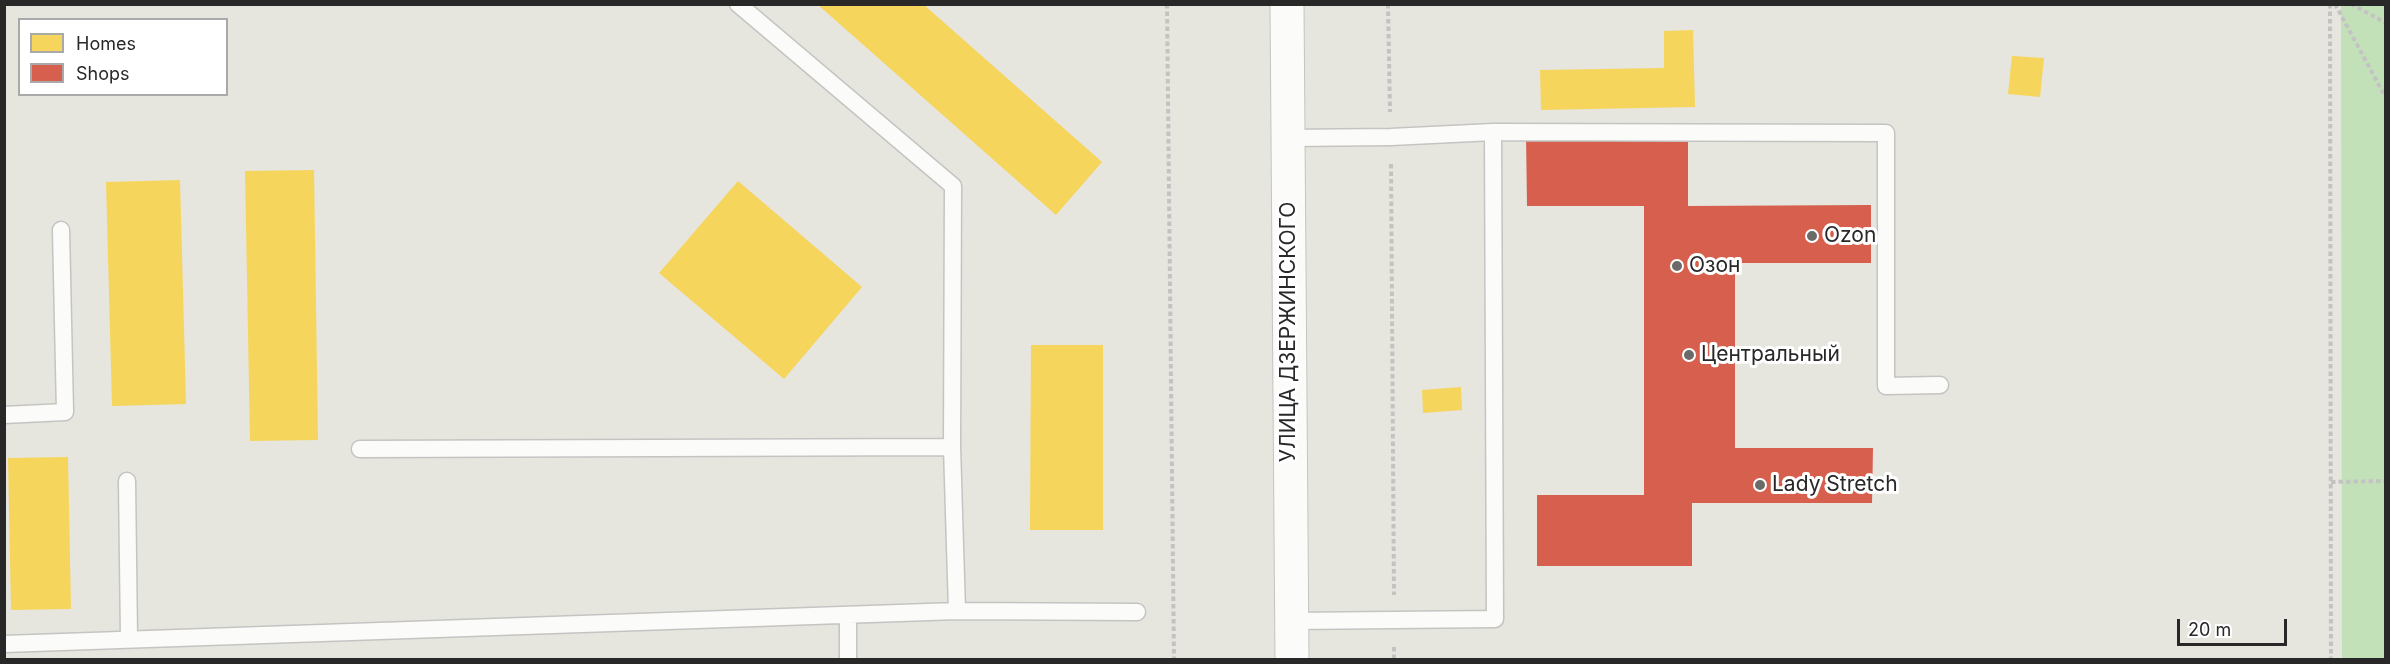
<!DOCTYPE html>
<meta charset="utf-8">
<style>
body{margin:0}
#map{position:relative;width:2390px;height:664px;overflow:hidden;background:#e6e5de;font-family:Inter,sans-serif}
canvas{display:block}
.frame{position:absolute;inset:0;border:6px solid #282828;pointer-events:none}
.legend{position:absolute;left:18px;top:18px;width:210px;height:78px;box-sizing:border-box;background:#fff;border:2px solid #a9a9a9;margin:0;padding:8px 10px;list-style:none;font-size:18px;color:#282828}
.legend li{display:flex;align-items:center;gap:12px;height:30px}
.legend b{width:30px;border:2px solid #a9a9a9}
.scale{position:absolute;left:2177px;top:619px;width:110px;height:27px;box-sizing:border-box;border:3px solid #282828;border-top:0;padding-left:8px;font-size:18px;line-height:21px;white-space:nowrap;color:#282828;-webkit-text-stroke:4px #fff;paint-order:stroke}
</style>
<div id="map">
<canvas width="2390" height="664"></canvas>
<div class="frame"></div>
<ul class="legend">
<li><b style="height:16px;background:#f6d55c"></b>Homes</li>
<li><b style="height:16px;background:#d6604d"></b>Shops</li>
</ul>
<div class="scale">20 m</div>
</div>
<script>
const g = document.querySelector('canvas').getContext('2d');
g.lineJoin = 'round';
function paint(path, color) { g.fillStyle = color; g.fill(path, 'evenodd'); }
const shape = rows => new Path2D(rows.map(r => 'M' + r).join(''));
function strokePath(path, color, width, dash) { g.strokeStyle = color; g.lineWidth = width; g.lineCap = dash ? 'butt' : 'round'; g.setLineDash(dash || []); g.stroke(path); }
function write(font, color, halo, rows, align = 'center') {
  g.font = font + ' Inter,sans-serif'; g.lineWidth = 6; g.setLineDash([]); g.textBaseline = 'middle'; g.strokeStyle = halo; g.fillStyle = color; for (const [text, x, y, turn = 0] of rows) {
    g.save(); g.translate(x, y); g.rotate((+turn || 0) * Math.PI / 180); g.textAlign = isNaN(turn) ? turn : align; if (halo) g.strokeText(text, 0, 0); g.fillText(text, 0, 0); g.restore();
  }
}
const green = shape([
 [2341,5,2385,5,2385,659,2342,659]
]);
const homes = shape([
 [817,4,923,4,1102,162,1056,215],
 [1693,30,1695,107,1541,110,1540,70,1664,68,1664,31],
 [2012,56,2044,58,2040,97,2008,94],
 [314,170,318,440,250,441,245,171],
 [180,180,186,404,112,406,106,182],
 [738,181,862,287,784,379,659,273],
 [1031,345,1103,345,1103,530,1030,530],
 [1461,387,1462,410,1423,413,1422,390],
 [68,457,71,609,11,610,8,458]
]);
const shops = shape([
 [1526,135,1688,135,1688,206,1871,205,1871,263,1735,263,1735,448,1873,448,1872,503,1692,503,1692,566,1537,566,1537,495,1644,495,1644,206,1527,206]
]);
const path = shape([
 [1167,4,1174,660],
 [1388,4,1390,112],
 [2330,4,2331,660],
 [2335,4,2386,98],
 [2351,4,2386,23],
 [1391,164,1394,595],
 [2331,482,2386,481],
 [1394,647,1394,660]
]);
const lane = shape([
 [1288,138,1391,137,1493,132,1886,133,1886,386,1940,385],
 [4,415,65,412,61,230],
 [360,449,952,447],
 [127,481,129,638],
 [957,611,1137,612],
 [1291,621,1495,619,1493,132],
 [4,644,957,611,952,447,953,186,738,4],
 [848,660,848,615]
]);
const secondary = shape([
 [1287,4,1292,660]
]);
const markers = [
 [1812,236,6,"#6a6a68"],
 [1677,266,6,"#6a6a68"],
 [1689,355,6,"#6a6a68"],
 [1760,485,6,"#6a6a68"]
];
const poiNames = [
 ["Ozon",1824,236],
 ["Озон",1689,266],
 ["Центральный",1701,355],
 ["Lady Stretch",1772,485]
];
const streetNames = [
 ["УЛИЦА ДЗЕРЖИНСКОГО",1289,332,-90]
];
paint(green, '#c3e1b9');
paint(homes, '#f6d55c');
paint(shops, '#d6604d');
strokePath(lane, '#c4c4c3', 19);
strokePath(secondary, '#c4c4c3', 35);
strokePath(path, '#c4c3c3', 4, [4.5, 3]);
strokePath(lane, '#fbfbfa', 16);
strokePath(secondary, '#fbfbfa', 33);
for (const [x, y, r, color] of markers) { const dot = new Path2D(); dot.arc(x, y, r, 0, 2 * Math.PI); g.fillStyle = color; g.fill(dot); strokePath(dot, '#fff', 2); }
write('21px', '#282828', '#fff', poiNames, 'left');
write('21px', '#282828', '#fff', streetNames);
</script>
